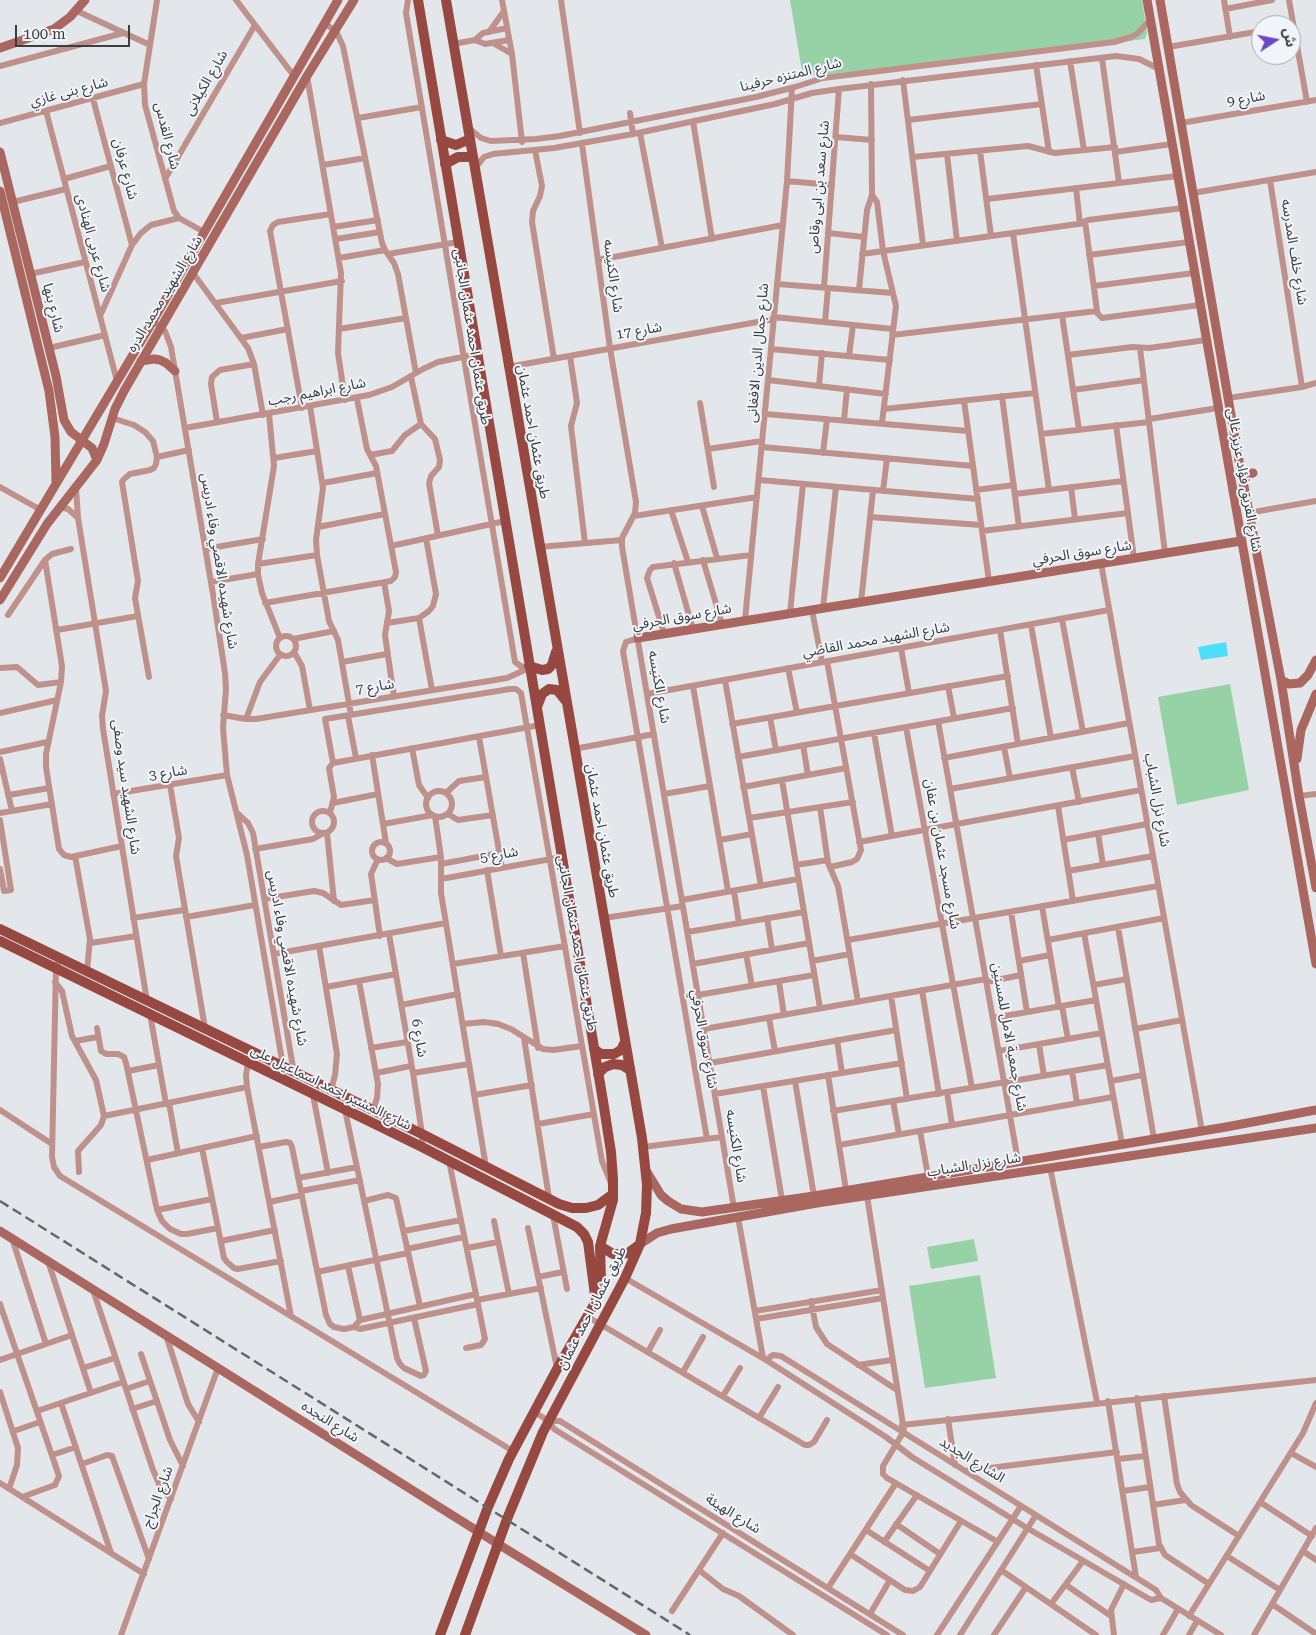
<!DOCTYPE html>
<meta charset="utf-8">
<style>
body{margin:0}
#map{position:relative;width:1316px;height:1635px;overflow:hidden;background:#e3e7ec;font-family:"Roboto Serif","Noto Sans Arabic",serif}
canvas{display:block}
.north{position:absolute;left:1251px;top:15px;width:50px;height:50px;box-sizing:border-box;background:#f1f4f9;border:1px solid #a8abaf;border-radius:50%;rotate:79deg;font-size:14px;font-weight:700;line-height:20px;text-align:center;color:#3b3d3f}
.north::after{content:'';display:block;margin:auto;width:18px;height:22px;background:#6849c2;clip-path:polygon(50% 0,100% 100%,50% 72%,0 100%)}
.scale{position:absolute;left:15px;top:25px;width:115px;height:22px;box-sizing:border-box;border:2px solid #3b3d3f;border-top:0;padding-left:6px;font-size:15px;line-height:18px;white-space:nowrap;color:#3b3d3f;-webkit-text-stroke:4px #f1f4f9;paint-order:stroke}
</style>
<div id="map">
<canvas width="1316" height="1635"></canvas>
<div class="north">ش</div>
<div class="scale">100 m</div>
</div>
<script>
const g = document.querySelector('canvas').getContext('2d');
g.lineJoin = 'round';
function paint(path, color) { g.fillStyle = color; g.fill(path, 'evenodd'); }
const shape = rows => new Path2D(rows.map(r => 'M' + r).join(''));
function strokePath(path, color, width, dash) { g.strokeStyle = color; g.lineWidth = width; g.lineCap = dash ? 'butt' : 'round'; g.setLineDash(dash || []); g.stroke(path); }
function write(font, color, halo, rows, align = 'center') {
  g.font = font + ' "Roboto Serif","Noto Sans Arabic",serif'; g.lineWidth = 4; g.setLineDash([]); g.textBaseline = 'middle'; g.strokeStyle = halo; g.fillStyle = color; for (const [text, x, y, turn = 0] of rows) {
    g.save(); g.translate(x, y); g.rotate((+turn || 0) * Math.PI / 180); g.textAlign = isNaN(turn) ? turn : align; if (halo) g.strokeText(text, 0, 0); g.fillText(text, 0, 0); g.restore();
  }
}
const green = shape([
 [790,0,1142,0,1147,33,1145,39,803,77],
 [1230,684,1249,790,1177,805,1158,697],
 [974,1239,978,1261,931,1269,927,1247],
 [980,1275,996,1378,925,1388,909,1286]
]);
const water = shape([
 [1226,642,1228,656,1201,660,1198,647]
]);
const street = shape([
 [157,0,144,84,145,105,174,211,179,218,204,232],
 [236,0,294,76],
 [408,0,406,13,515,662,522,667,529,666],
 [502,0,512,54,522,142],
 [561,0,580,133],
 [1224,0,1230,37],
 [1289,0,1307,102],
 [1225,9,1272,0],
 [77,11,150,45],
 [325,23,337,33,343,46,382,243,385,250,394,263,398,274,416,373],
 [489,32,504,11],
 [475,40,483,33,507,28],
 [493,43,512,54],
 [453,44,475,40,485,44,509,40],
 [1168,47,1261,31],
 [1102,58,1119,183],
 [1070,61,1084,150],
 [1036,65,1049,152],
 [0,66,123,33],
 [307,76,341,273,338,353,345,400],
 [903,80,923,245],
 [93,99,132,245],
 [46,111,117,381],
 [630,113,633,134],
 [358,118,422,107],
 [908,120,1042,104],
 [693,121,712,239],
 [0,123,144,84],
 [1181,123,1316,100],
 [470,129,481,138,491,141,536,139,560,136,756,97,795,87,823,78,1114,42,1131,37,1138,33,1150,20],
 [640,133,662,248],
 [836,137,872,140],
 [582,144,610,348,636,502,635,513,622,538,622,547,734,1208],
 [535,150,542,186,540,196,533,211,532,222,554,359],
 [980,151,991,236],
 [1115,152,1172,144],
 [947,154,957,241],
 [913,157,1028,146,1055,153,1115,147],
 [323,165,365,158],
 [475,168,484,157,493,154,554,148,633,134,775,104,812,93,839,89,1116,56,1139,59,1159,69],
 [64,179,111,166],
 [165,179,255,25],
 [1270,180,1302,387],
 [787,181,832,185],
 [1076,188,1080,224],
 [1193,193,1316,172],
 [872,195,877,202,883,251,896,306,882,423],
 [987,199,1177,176],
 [13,202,66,189],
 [1183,208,1088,220,1085,221,1097,311,1098,314,1102,318,1200,305],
 [333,227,378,220],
 [828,233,864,237],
 [1013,233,1049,490],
 [336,239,380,232],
 [388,254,458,242],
 [862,254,1085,223],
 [1089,255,1189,242],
 [339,258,385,250],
 [598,260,783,225],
 [193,273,248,348,254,364,263,415],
 [30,274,85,262],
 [777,284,893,293],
 [1094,286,1194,273],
 [824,287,839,89],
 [859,290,867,210,872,195,871,84],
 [216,303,342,281],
 [1062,315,1079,430],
 [100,316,132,245,141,233,151,225,179,218],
 [774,317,893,329],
 [153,321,165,331,171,347,213,594,225,673,226,689,223,728,227,775,247,855,283,1066,283,1080],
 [825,322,828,288],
 [339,329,406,318],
 [892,335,1097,311],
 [241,338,288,329],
 [49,348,105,335],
 [1140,348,1165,553],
 [771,349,890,360],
 [1068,355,1132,347,1149,348,1206,340],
 [570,356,577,403,571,426,585,543],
 [849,356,853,325],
 [508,367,774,319],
 [411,377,421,424,435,439,440,460,439,467,431,476,429,483,438,536],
 [768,380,886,394],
 [819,386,822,353],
 [1073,390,1144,380],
 [1002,396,1019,527],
 [1228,398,1302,387,1316,383],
 [964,401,989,581],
 [700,403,714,487],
 [310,406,323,488,316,540,317,555,329,621,338,640,351,715],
 [302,408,270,231,273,225,278,222,331,214],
 [884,409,1035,393],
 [269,414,274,466,258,564,258,574,262,593,280,638],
 [765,414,968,431],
 [112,418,134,425,145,432,153,441,157,457,156,464,154,468,150,470,130,474,124,479,122,482,138,581,135,598,149,677],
 [1149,419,1218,408],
 [844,420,847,389],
 [217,422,211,384,212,377,220,370,254,364],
 [1116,425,1134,558],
 [185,428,369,395,392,387,423,369,438,362,477,354],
 [1041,434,1149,422],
 [762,447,973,466],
 [708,449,762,441],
 [823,453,827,419],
 [370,455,392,451,405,435,421,424],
 [157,457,189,450],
 [274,458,317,451],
 [759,480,978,499],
 [323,483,377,473],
 [0,487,41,510],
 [1071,487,1075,519],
 [76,488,78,518,106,691,102,716,103,729,147,1001],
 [976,490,1014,485],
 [883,491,887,458],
 [1015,494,1123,481],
 [702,506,717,558],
 [59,507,68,509,78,518],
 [671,510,688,562],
 [1248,513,1316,501],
 [634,516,757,497],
 [870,517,981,525],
 [318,527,385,514],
 [982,531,1128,513],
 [391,546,505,521],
 [539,547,622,540],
 [205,549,263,539],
 [45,560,62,666,61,682,46,754,46,767,59,849,64,855,71,857,122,846],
 [703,560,722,624],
 [674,563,693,629],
 [1101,563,1202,1131],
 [258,564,317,555],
 [211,582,258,574],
 [384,582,389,611,385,635,394,697],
 [861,602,873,490],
 [265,603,391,581,395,577,396,572,376,466,367,449,357,399],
 [823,608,836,487],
 [812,610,822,662],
 [790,613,803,484],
 [8,615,45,560,52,554,71,549],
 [419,618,432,690],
 [1062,619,1083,732],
 [745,620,787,181,792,88],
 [387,623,419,618,429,611,433,606,436,594,426,538],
 [1031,625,1051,738],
 [57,630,138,616],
 [1000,630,1018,744],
 [664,633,647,578,650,570,653,567,751,555],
 '276 646a10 10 0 1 1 20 0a10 10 0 1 1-20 0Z',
 [638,638,626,642,623,651,707,1139],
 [293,639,334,631],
 [901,648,909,693],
 [294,652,302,666,310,710],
 [827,661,861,850,857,859,852,862,830,867],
 [342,662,387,654],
 [0,668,17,667,38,685,61,682],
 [788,668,797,713],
 [725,680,761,886],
 [693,686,728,891],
 [948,686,954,718],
 [647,694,1109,610],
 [0,713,57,700],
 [223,715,246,719,256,719,507,678,529,668],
 [348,716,356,758],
 [770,717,776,750],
 [246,719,260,682,280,655],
 [938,721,973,918],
 [732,724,1008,676],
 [906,727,972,1088],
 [874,733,892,836],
 [479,737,502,868],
 [803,745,808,775],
 [1004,747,1010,778],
 [412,748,419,785,428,798],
 [574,749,654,734],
 [0,752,47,742],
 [372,755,386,843],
 [738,757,1013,708],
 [944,758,1129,723],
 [0,759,12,811],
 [333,763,325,719,510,689,516,689,521,693,602,1161,612,1186],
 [1072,767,1079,802],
 [782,780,820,1008],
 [170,785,179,838,176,856,205,1028],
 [743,787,846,768],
 [950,789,1135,756],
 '426 804a13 13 0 1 1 26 0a13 13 0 1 1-26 0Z',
 [446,793,459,781,486,777],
 [113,794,227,775],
 [664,794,710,786],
 [9,795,49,788],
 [1299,796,1316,794],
 [333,803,378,794],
 [1058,806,1073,901],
 [820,807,828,863,838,886,858,1002],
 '312 822a11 11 0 1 1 22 0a11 11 0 1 1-22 0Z',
 [0,813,52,804],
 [237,813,248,823,253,833,294,1073],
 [330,813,334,797,329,768,333,763,540,725],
 [448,814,458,820,493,815],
 [435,816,441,857,441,893,486,1167],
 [749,818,853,802],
 [0,820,11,890,4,891,0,869],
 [383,824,433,815],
 [327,833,334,901],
 [1098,833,1103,865],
 [720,840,752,834],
 [1063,840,1147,824],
 [859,842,1141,790],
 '372 851a9 9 0 1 1 18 0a9 9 0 1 1-18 0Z',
 [255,849,313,839,322,834],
 [75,856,90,939,87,971],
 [386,858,397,864,441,857],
 [378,859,371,874,380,936],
 [441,864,499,853],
 [796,865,828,860],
 [487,870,501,956],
 [1068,871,1153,856],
 [441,879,562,857],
 [734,891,739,923],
 [264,899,314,891,323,893,341,905,375,900],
 [682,900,798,879],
 [1042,906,1059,1007],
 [1011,912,1027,1012],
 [186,917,255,905],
 [133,918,184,910],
 [604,918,683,906],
 [767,918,772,949],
 [975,918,1018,1161],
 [1118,927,1154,1139],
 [688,932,804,912],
 [1084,933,1122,1144],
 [389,934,413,1073,422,1134,422,1147],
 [848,940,1158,886],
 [1048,940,1164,918],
 [91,943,136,936],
 [319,946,337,1054,335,1075,331,1090],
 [523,953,538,1048],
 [274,954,446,923],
 [746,954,752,986],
 [60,958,56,968,52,1157,54,1167,60,1176,513,1451],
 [812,961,850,954],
 [1019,961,1050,955],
 [453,964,565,946],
 [693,964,809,943],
 [359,981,378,1084,377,1098,373,1110],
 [55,982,62,991,72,1036,96,1080,104,1116,101,1125,78,1151,79,1172],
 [779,982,784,1015],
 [987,982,1021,975],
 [1094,985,1127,979],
 [326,987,396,974],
 [922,990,939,1094],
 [698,995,814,975],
 [891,996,907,1099],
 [401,1005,458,994],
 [1062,1006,1068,1039],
 [150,1014,166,1104],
 [769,1018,775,1051],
 [993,1018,1096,1000],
 [463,1024,484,1022,498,1024,511,1029,543,1049,553,1050,582,1046],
 [97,1028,101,1051,106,1054,118,1054,124,1057,126,1063,157,1210,162,1221,170,1229,181,1234,187,1234,218,1228],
 [704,1029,986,979],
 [1135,1029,1182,1020],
 [524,1038,549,1198],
 [837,1040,842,1073],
 [75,1041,98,1037],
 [1039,1044,1044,1076],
 [371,1048,407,1042],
 [999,1051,1102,1033],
 [248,1063,246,1075,247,1087,291,1316],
 [710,1063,896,1030],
 [128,1071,159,1065],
 [1072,1071,1077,1103],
 [376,1073,411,1066],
 [413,1073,469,1064],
 [828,1075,846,1190],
 [795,1081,814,1196],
 [1111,1081,1143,1075],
 [763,1086,782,1200],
 [947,1092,952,1125],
 [715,1094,902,1063],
 [313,1095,328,1173],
 [474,1095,532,1085],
 [893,1101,899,1134],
 [169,1103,178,1153],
 [0,1110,52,1144],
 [345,1110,397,1358,400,1364,404,1368,421,1376,424,1375,426,1371,414,1318],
 [833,1111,1108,1065],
 [104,1116,247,1087],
 [538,1124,594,1114],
 [920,1131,928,1176],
 [839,1145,1113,1097],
 [259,1147,286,1142,290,1143,292,1147,326,1315,330,1324,334,1327,344,1329,354,1327,360,1329,478,1304],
 [643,1147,722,1137],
 [202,1148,224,1258,227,1262,234,1268,238,1269,281,1261],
 [147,1160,257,1136],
 [449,1161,485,1339,481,1345,466,1348],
 [1050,1167,1097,1402],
 [298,1178,357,1167],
 [301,1191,360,1180],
 [867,1196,904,1431,883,1466,883,1474,887,1478,998,1542],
 [364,1201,388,1195,396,1198,420,1306],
 [269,1202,302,1195],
 [157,1210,212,1199],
 [553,1215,567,1289],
 [738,1217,763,1358],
 [494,1221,509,1294],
 [528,1228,557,1368],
 [404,1231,461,1220],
 [12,1238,46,1344],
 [221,1241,275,1230],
 [467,1248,498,1242],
 [407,1249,464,1237],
 [48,1261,91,1393],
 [348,1266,360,1320],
 [317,1272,408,1253],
 [538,1277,563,1272],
 [625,1278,766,1360,886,1437,912,1457,1027,1528,1151,1600,1161,1598],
 [93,1290,153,1470,160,1486,171,1499],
 [477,1300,541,1288],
 [811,1301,816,1327,827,1344,897,1390],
 [0,1304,59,1476,55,1485,22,1497],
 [755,1311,882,1290],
 [588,1317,805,1445,809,1445,814,1442,827,1420],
 [756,1319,883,1298],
 [354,1327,360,1320,476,1294],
 [166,1335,188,1404,199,1422],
 [648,1352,660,1330],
 [141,1354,170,1440,183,1466],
 [0,1360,72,1335],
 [766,1360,773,1355,781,1356,1156,1590,1161,1598,1221,1635],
 [858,1365,892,1360],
 [83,1368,115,1358],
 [683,1372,703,1337],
 [126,1389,150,1381],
 [0,1392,18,1448,17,1465,9,1489],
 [723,1396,740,1368],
 [1164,1396,1177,1484,1180,1492,1191,1505,1239,1536],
 [1137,1398,1159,1544,1165,1555,1209,1584],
 [1108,1401,1136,1577],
 [61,1403,111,1553],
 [132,1409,157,1401],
 [37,1411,123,1382],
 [534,1412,549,1421,554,1429,887,1635],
 [759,1418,778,1387],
 [948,1419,955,1465],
 [549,1421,560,1421,903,1635],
 [902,1425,1316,1380],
 [14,1431,40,1422],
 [1291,1453,1316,1467],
 [52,1455,76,1447],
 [1118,1459,1145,1456],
 [82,1464,107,1455,112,1456,149,1559],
 [966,1471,1117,1452],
 [0,1483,144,1574],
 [1123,1491,1150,1487],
 [1260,1502,1312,1536],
 [1153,1505,1185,1500],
 [896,1524,940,1554],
 [866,1530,930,1571],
 [884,1542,917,1495],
 [1303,1551,1316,1560],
 [1133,1552,1160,1548],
 [850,1554,905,1590,913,1591,920,1587,961,1521],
 [1227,1556,1280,1590],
 [699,1570,723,1589,739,1596,793,1635],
 [1001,1570,1096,1635],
 [1066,1585,1111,1616],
 [828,1588,896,1483],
 [1051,1604,1083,1561],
 [1272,1604,1316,1634],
 [672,1611,723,1533],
 [870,1614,890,1580],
 [1189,1616,1303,1433,1316,1403],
 [121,1635,218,1368],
 [937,1635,1021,1506],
 [960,1635,1036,1515],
 [994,1635,1026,1587],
 [1114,1635,1111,1610,1124,1584],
 [1163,1635,1178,1609],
 [1189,1635,1197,1621],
 [1254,1635,1316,1528]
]);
const secondary = shape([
 [1147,0,1316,964],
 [1160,0,1237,450,1281,680,1299,796,1316,888],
 [0,48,54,29,70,17,85,0],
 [0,152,56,376,64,420,71,432,92,448,97,460],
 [0,191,49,391,55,437,56,482],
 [141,361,154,359,160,360,166,363,175,371],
 [1241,475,1253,473],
 [0,578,153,321,338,0],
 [0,600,47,524,97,460,104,444,115,409,124,391,307,76,354,0],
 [638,638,1241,541],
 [1281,680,1289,684,1300,683,1308,675,1316,660],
 [1297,759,1301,730,1316,694],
 [647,1172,661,1195,668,1201,681,1209,702,1212,814,1196,1226,1127,1316,1110],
 [0,1231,498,1544,646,1635],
 [640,1244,657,1233,671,1229,817,1203,1316,1128]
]);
const primary = shape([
 [418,0,603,1101,611,1152,613,1179,613,1200,600,1246,601,1281,595,1303,557,1369,509,1459,488,1507,440,1635],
 [446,0,642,1138,647,1185,646,1213,640,1244,625,1278,543,1432,507,1519,465,1635],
 [441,140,456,145,470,139],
 [445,164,458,157,473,157],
 [529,666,542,670,548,669,552,665,556,652],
 [537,707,542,694,549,689,557,690,565,700],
 [0,929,422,1134,559,1204,572,1208,586,1208,598,1205,613,1194],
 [0,941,422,1147,577,1227,584,1234,588,1242,595,1295],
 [594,1049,601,1054,614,1054,621,1050,625,1042],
 [598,1074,605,1067,613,1064,622,1065,630,1070],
 [600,1246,613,1254,621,1254,628,1253,639,1245]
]);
const rail = shape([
 [0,1201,690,1635]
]);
const streetNames = [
 ["شارع المتنزه حرفينا",791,75,-14],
 ["شارع الكيلانى",206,83,-60],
 ["شارع بنى غازي",69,92,-15],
 ["شارع 9",1246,99,-10],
 ["شارع القدس",167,136,76],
 ["شارع عرفان",125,169,75],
 ["شارع سعد بن ابى وقاص",819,187,-85],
 ["شارع عربى الهنادى",93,243,75],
 ["شارع خلف المدرسه",1294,252,81],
 ["شارع الكنيسه",613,276,82],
 ["شارع الشهيد محمد الدره",165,294,-59],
 ["شارع بنها",53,308,76],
 ["شارع 17",639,331,-10],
 ["طريق عثمان احمد عثمان الجانبى",472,337,81],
 ["شارع جمال الدين الافغانى",758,353,-85],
 ["شارع ابراهيم رجب",317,392,-11],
 ["طريق عثمان احمد عثمان",533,432,80],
 ["شارع الفريق فؤاد عزيز غالى",1244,480,80],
 ["شارع سوق الحرفي",1082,553,-9],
 ["شارع شهيده الاقصي وفاء ادريس",219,561,81],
 ["شارع سوق الحرفي",682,617,-10],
 ["شارع الشهيد محمد القاضي",876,640,-10],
 ["شارع 7",375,687,-9],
 ["شارع الكنيسه",659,687,80],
 ["شارع 3",168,773,-9],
 ["شارع الشهيد سيد وصفى",126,787,82],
 ["شارع نزل الشباب",1157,800,80],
 ["طريق عثمان احمد عثمان",602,831,80],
 ["شارع مسجد عثمان بن عفان",942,854,80],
 ["شارع 5",499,855,-10],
 ["طريق عثمان احمد عثمان الجانبى",577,943,80],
 ["شارع شهيده الاقصي وفاء ادريس",287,958,80],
 ["شارع جمعية الامل للمسنين",1009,1037,80],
 ["شارع 6",419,1038,80],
 ["شارع سوق الحرفي",704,1039,80],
 ["شارع المشير احمد اسماعيل على",331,1088,26],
 ["شارع الكنيسه",736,1146,81],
 ["شارع نزل الشباب",974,1165,-9],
 ["طريق عثمان احمد عثمان",592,1308,-63],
 ["شارع النجده",330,1422,32],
 ["الشارع الجديد",972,1460,32],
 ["شارع الجراج",158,1497,-70],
 ["شارع الهيئة",733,1514,32]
];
paint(green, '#97d1a6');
paint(water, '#4fddfc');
strokePath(street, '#bf918b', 6);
strokePath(secondary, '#a96760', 9);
strokePath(primary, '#974841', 10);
strokePath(rail, '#64676a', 2.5, [10, 5]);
write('14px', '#3b3d3f', '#f1f4f9', streetNames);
</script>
